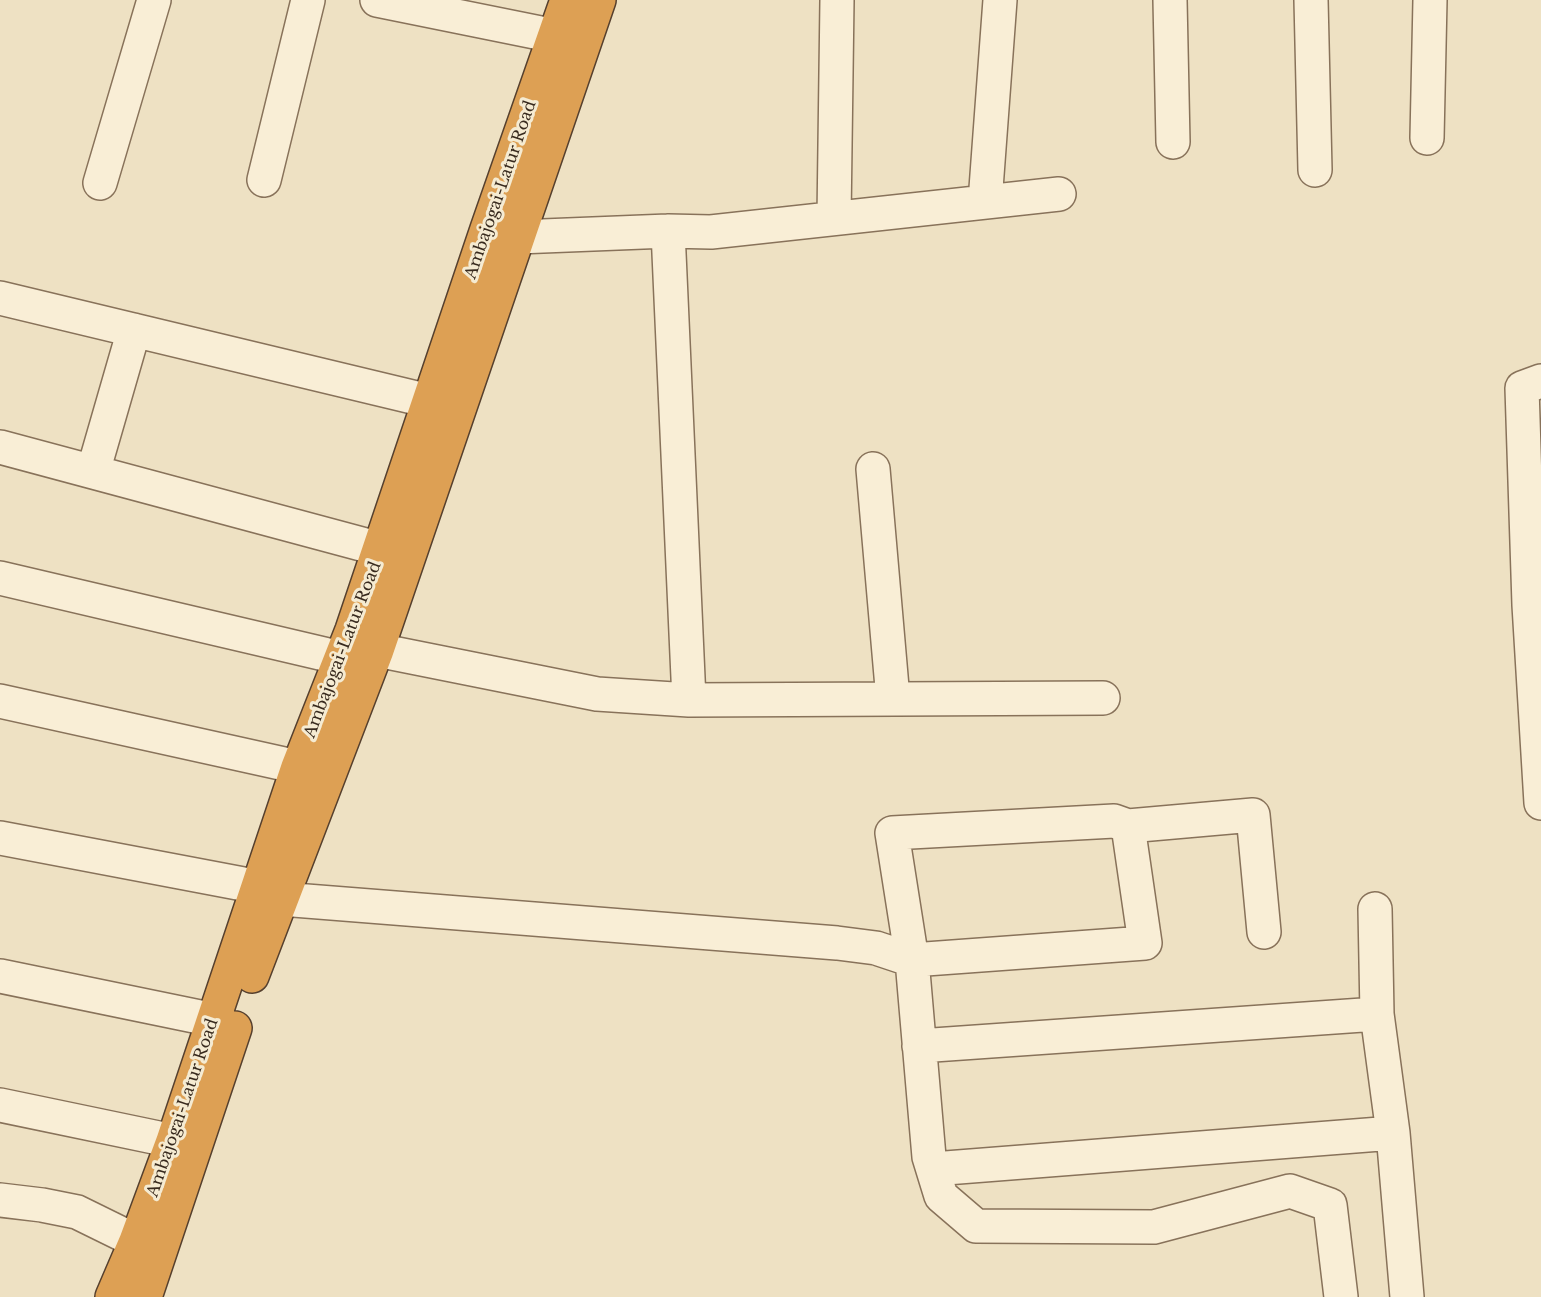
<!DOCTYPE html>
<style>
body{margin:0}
canvas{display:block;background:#eee1c3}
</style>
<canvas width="1541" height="1297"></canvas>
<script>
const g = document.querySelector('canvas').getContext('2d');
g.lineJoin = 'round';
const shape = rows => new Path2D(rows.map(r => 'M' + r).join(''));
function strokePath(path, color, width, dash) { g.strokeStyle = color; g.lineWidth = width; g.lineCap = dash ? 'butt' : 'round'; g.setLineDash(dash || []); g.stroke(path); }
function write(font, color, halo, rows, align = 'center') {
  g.font = font + ' "Libre Baskerville",serif'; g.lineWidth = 6; g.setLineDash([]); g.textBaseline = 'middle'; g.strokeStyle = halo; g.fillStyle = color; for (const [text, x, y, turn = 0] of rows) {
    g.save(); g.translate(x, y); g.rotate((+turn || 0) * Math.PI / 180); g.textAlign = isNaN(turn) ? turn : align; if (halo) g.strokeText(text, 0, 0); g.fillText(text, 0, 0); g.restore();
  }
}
const minor = shape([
 [377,0,555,36],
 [1170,0,1173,142],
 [1311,0,1315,170],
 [1427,138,1430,0],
 [264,180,308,0],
 [100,183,154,0],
 [985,202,1000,0],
 [834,218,837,0],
 [668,231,689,700],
 [518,237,668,231,711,232,1059,194],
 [0,298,429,401],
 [1541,381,1522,388,1529,605,1541,803],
 [0,447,380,549],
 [873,469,893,699],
 [93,472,134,330],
 [0,578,341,658],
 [377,650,597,694,689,700,1103,698],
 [0,701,298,767],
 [1128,826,1253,815,1264,932],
 [0,838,259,887],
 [281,899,837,943,876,948,912,960,892,833,1114,821,1128,826,1145,943,912,960,929,1157,941,1196,976,1226,1154,1227,1290,1191,1330,1205,1341,1297],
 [0,976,214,1020],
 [1377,1014,1393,1133,1407,1297],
 [919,1046,1377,1014,1375,909],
 [0,1105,173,1141],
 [933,1169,1393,1133],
 [0,1200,42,1205,77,1212,136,1241]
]);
const highway = shape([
 [252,976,377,650,599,0],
 [112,1297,136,1241,173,1141,298,767,352,630,487,229,567,0],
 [145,1297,235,1028]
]);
const streetNames = [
 ["Ambajogai-Latur Road",501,190,-71],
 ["Ambajogai-Latur Road",343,650,-69],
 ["Ambajogai-Latur Road",183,1108,-71]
];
strokePath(minor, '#88725a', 36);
strokePath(highway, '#56402e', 36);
strokePath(minor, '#f9eed6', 33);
strokePath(highway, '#dda054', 33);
write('16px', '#382a1e', '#f5ebd2', streetNames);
</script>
